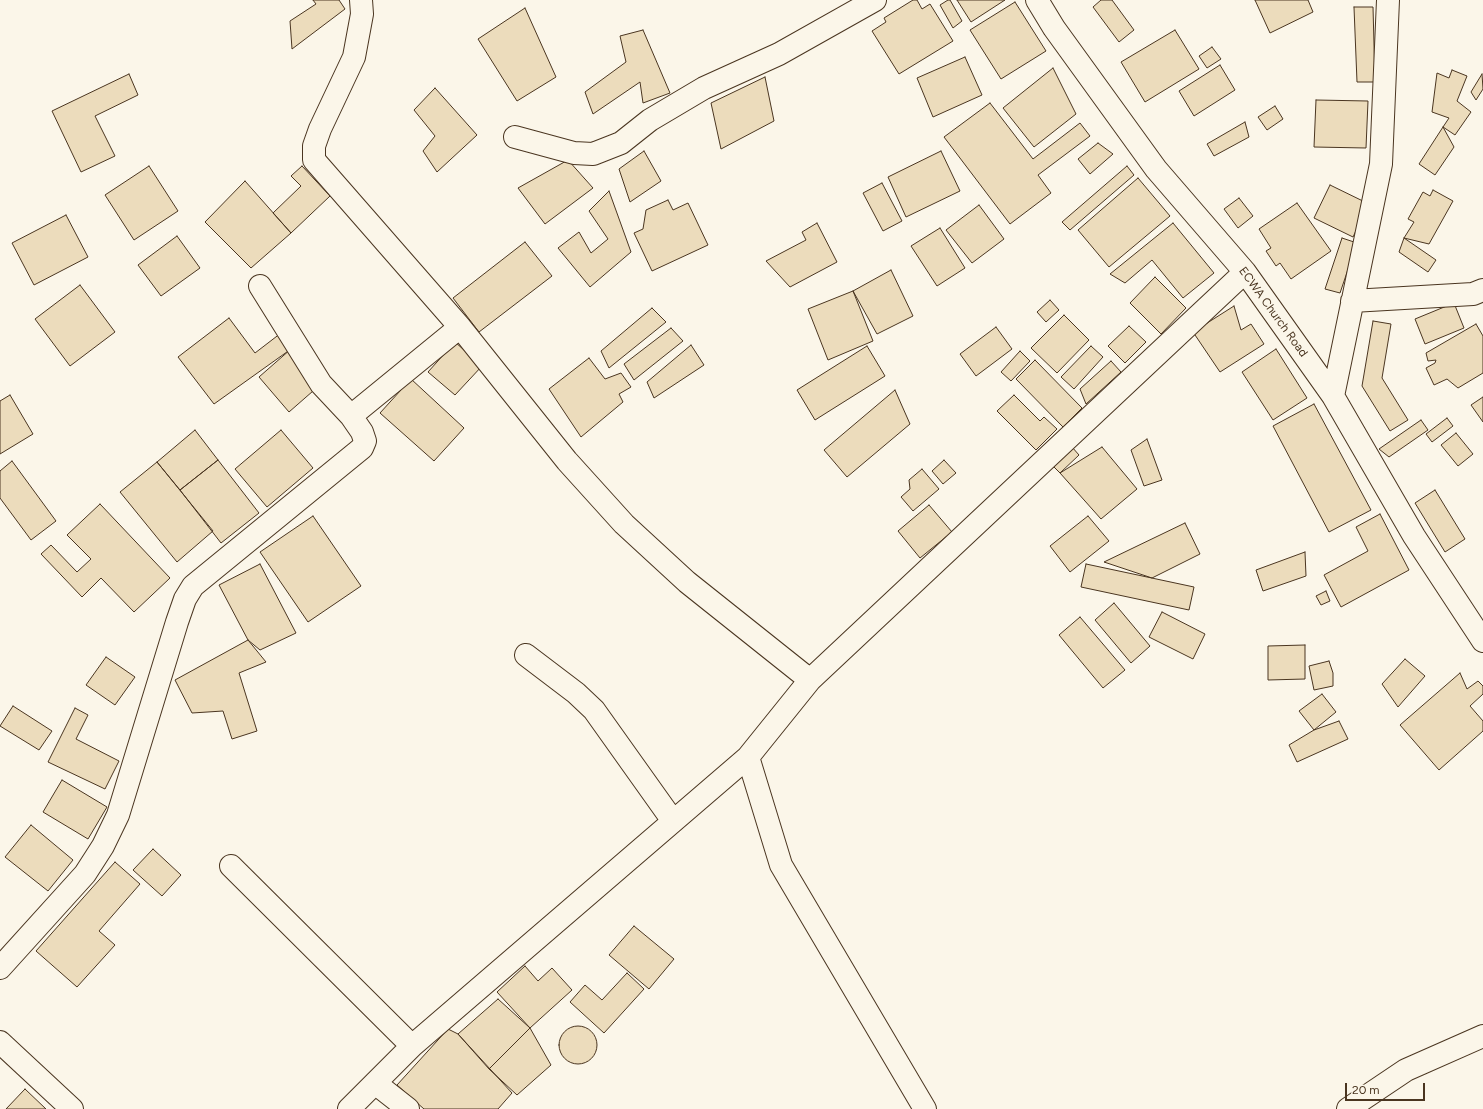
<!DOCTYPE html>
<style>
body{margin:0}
#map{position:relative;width:1483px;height:1109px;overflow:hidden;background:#fbf6e9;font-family:Figtree,sans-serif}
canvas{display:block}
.scale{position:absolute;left:1345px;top:1083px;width:80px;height:18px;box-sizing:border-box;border:2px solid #4a3520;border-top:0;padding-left:5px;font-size:12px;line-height:14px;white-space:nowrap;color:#4a3520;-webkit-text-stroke:3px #fbf6e9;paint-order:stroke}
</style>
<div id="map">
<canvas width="1483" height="1109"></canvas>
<div class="scale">20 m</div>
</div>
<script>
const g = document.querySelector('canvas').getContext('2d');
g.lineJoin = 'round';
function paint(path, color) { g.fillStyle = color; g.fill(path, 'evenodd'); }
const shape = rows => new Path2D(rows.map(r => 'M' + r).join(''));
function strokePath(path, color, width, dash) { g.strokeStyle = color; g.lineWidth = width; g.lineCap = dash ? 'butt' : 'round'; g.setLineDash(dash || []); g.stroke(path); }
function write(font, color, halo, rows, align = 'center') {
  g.font = font + ' Figtree,sans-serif'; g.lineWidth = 3; g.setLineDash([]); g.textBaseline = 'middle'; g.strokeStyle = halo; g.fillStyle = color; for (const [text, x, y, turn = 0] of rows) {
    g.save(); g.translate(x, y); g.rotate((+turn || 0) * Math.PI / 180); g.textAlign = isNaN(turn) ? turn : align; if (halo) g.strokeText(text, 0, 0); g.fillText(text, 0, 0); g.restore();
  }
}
const building = shape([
 [313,0,339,0,345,9,292,49,290,21,316,4,313,0],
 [913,0,917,0,922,9,930,4,953,41,899,74,872,31,886,22,884,18,913,0],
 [948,0,950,0,962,21,953,28,940,5,948,0],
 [957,0,1005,0,971,22,957,0],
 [1101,0,1112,0,1134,30,1119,42,1093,7,1101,0],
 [1255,0,1308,0,1313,12,1270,33,1255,0],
 [1015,2,1046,51,1001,79,970,30,1015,2],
 [1354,7,1373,7,1375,82,1357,82,1354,7],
 [525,8,556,77,517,101,478,39,525,8],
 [643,30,670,93,643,103,640,82,593,114,585,92,626,62,620,36,643,30],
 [1175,30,1199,69,1145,102,1121,62,1175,30],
 [1212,47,1221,59,1207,68,1199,56,1212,47],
 [965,57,982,95,933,117,917,78,965,57],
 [1220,65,1235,90,1194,116,1179,91,1220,65],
 [1053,68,1076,114,1034,147,1003,108,1053,68],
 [1452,70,1467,76,1457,101,1471,112,1455,135,1443,127,1449,118,1432,112,1437,73,1449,78,1452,70],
 [129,74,138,95,95,116,115,156,81,172,52,111,129,74],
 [1482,74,1483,89,1476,100,1471,92,1482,74],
 [765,77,774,121,721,149,711,103,765,77],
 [435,88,477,135,437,172,423,151,435,136,414,110,435,88],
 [1316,100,1368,101,1366,148,1314,147,1316,100],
 [990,103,1033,159,1080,123,1090,136,1038,175,1051,193,1010,224,944,137,990,103],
 [1275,106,1283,119,1267,130,1258,117,1275,106],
 [1245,122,1249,137,1214,156,1207,144,1245,122],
 [1443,127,1454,147,1435,175,1419,164,1443,127],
 [1098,143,1113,154,1090,174,1078,159,1098,143],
 [644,151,661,181,630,202,619,169,644,151],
 [941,151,960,191,906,217,888,177,941,151],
 [568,160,593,188,545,224,518,188,568,160],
 [149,166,178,211,134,240,105,195,149,166],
 [302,166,330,196,291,233,273,213,301,186,291,176,302,166],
 [1127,166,1134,175,1070,230,1062,222,1127,166],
 [1138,178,1170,216,1109,267,1078,230,1138,178],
 [245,181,291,233,251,268,205,222,245,181],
 [882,183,902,221,883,231,863,193,882,183],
 [1330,185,1369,204,1353,237,1314,218,1330,185],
 [1433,190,1453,201,1429,244,1404,238,1414,222,1408,219,1423,192,1430,196,1433,190],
 [609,191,631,252,590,287,558,248,579,232,591,253,608,239,589,211,609,191],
 [1239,198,1253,216,1238,228,1224,209,1239,198],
 [668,200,673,210,688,203,708,245,652,271,634,233,643,229,646,210,668,200],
 [1297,203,1331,251,1291,279,1280,263,1276,266,1266,251,1271,248,1259,229,1297,203],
 [979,205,1004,239,972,263,946,230,979,205],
 [66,215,88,257,34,285,12,243,66,215],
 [817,223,837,262,790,287,766,261,806,240,802,232,817,223],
 [1173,223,1214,273,1183,298,1152,260,1125,283,1110,274,1173,223],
 [940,228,965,268,937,286,911,246,940,228],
 [177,236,200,268,161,296,138,265,177,236],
 [1342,238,1357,243,1340,293,1325,289,1342,238],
 [1404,238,1436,260,1428,272,1399,252,1404,238],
 [525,242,552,276,479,332,453,298,525,242],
 [891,270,913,316,877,334,853,291,891,270],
 [1155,277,1186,308,1161,334,1130,303,1155,277],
 [80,285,115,332,70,366,35,319,80,285],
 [853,291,873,341,828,360,808,309,853,291],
 [1050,300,1059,310,1046,322,1037,312,1050,300],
 [1454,303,1464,328,1425,344,1415,319,1454,303],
 [1234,306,1241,330,1251,324,1264,344,1220,372,1193,332,1234,306],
 [652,308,666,322,609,368,601,351,652,308],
 [1064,315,1089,340,1057,373,1031,348,1064,315],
 [229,318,255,353,281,333,291,349,214,404,178,357,229,318],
 [1373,321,1391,324,1382,378,1408,420,1390,431,1362,386,1373,321],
 [1476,324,1483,336,1483,373,1458,388,1447,379,1434,385,1426,368,1435,363,1436,360,1428,361,1426,353,1476,324],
 [1129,326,1146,342,1125,363,1108,346,1129,326],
 [996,327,1012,349,976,376,960,354,996,327],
 [671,328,683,341,634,380,624,364,671,328],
 [455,342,482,366,455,395,428,372,455,342],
 [691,345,704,365,654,398,647,382,691,345],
 [867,346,885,376,815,420,797,390,867,346],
 [1091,346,1103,357,1074,389,1061,377,1091,346],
 [291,349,321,384,289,412,259,377,291,349],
 [1276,349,1307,398,1273,420,1242,372,1276,349],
 [1020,351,1030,361,1011,381,1001,372,1020,351],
 [589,358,605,379,621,373,631,387,619,394,623,402,581,437,549,389,589,358],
 [1035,360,1082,408,1063,427,1016,379,1035,360],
 [1111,361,1121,372,1086,404,1080,389,1111,361],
 [411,379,464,428,434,461,380,413,411,379],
 [895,390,910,424,847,477,824,450,895,390],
 [10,395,33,434,0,454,0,401,10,395],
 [1014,395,1040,421,1044,417,1057,429,1036,450,997,411,1014,395],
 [1483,397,1483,422,1471,405,1483,397],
 [1314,404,1371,510,1329,532,1273,426,1314,404],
 [1447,418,1453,426,1432,442,1426,434,1447,418],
 [1421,420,1428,430,1389,457,1379,449,1421,420],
 [195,430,218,460,180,490,157,462,195,430],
 [281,430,313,468,267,507,235,469,281,430],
 [1456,433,1473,454,1458,466,1441,445,1456,433],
 [1147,439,1162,480,1144,486,1131,450,1147,439],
 [1072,447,1079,455,1060,473,1052,465,1072,447],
 [1102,447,1137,489,1101,519,1060,473,1102,447],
 [218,460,259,513,221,543,180,490,218,460],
 [944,460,956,473,943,484,932,471,944,460],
 [12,461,56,521,31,540,0,498,0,471,12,461],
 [157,462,213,531,177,562,120,492,157,462],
 [922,469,939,489,913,511,901,497,910,489,909,480,922,469],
 [1435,490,1465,539,1445,552,1415,503,1435,490],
 [100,504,170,578,134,612,101,578,82,597,41,554,51,545,77,572,91,559,67,535,100,504],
 [929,505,952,532,920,558,898,531,929,505],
 [1380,514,1409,570,1341,607,1324,575,1368,551,1356,527,1380,514],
 [313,516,361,586,308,622,260,552,313,516],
 [1088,516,1109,541,1070,572,1050,546,1088,516],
 [1185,523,1200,554,1152,578,1104,562,1185,523],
 [1305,552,1306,576,1263,591,1256,570,1305,552],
 [260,564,296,633,260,650,248,640,219,585,260,564],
 [1086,564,1194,587,1189,610,1081,587,1086,564],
 [1326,591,1330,601,1321,605,1316,596,1326,591],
 [1114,603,1150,646,1131,663,1095,620,1114,603],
 [1162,612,1205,634,1193,659,1149,637,1162,612],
 [1080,617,1125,670,1103,688,1059,635,1080,617],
 [248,640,266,662,239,673,257,731,232,739,223,711,192,713,175,680,248,640],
 [1305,645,1305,679,1268,680,1268,646,1305,645],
 [106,657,135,677,115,705,86,685,106,657],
 [1405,659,1425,676,1398,707,1382,684,1405,659],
 [1329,661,1333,673,1333,686,1314,690,1309,666,1329,661],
 [1460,673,1467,689,1478,681,1483,686,1483,694,1470,706,1483,721,1483,731,1439,770,1400,725,1460,673],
 [1322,694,1336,712,1314,730,1299,711,1322,694],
 [13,706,52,731,39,750,0,726,13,706],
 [75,708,88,715,76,739,119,761,105,789,48,762,75,708],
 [1339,721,1348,739,1297,762,1289,745,1314,730,1339,721],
 [62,780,107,807,88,839,43,812,62,780],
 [31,825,73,860,48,891,5,857,31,825],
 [153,849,181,875,162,896,133,870,153,849],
 [115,862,140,884,99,931,115,945,77,987,36,951,115,862],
 [634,926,674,959,649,989,609,955,634,926],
 [525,966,538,981,552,968,572,990,530,1028,497,992,525,966],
 [627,973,644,989,604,1033,570,1002,585,985,602,1000,627,973],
 [498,999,530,1028,489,1069,458,1034,498,999],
 '559 1045a19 19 0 1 1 38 0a19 19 0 1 1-38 0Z',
 [530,1028,551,1065,517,1095,489,1069,530,1028],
 [448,1029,458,1034,512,1093,498,1109,424,1109,397,1085,448,1029],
 [25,1089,46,1109,6,1109,25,1089]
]);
const street = shape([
 [361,0,362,14,354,57,320,129,314,146,314,160,460,327,567,461,624,524,687,582,810,680],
 [1037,0,1054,28,1156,169,1245,272,1333,396,1414,536,1483,641],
 [515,137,574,153,593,154,621,143,650,120,704,88,779,54,875,0],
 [1352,301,1473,294,1483,290],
 [1333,396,1381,164,1388,0],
 [351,416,460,327],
 [526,655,576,693,594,710,673,821],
 [748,757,781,865,925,1109],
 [231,866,412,1046],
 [0,968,85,874,103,846,118,815,177,622,185,599,193,586,362,448,365,441,362,432,351,416,321,384,260,286],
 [0,1042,72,1109],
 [375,1083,408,1109],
 [349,1109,412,1046,748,757,810,680,1245,272],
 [1348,1109,1406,1070,1483,1036]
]);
const streetNames = [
 ["ECWA Church Road",1273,312,54]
];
paint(building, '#ecdcbc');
strokePath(building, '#4a3520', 1);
strokePath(street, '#4a3520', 24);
strokePath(street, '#fbf6e9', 22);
write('12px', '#4a3520', '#fbf6e9', streetNames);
</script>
